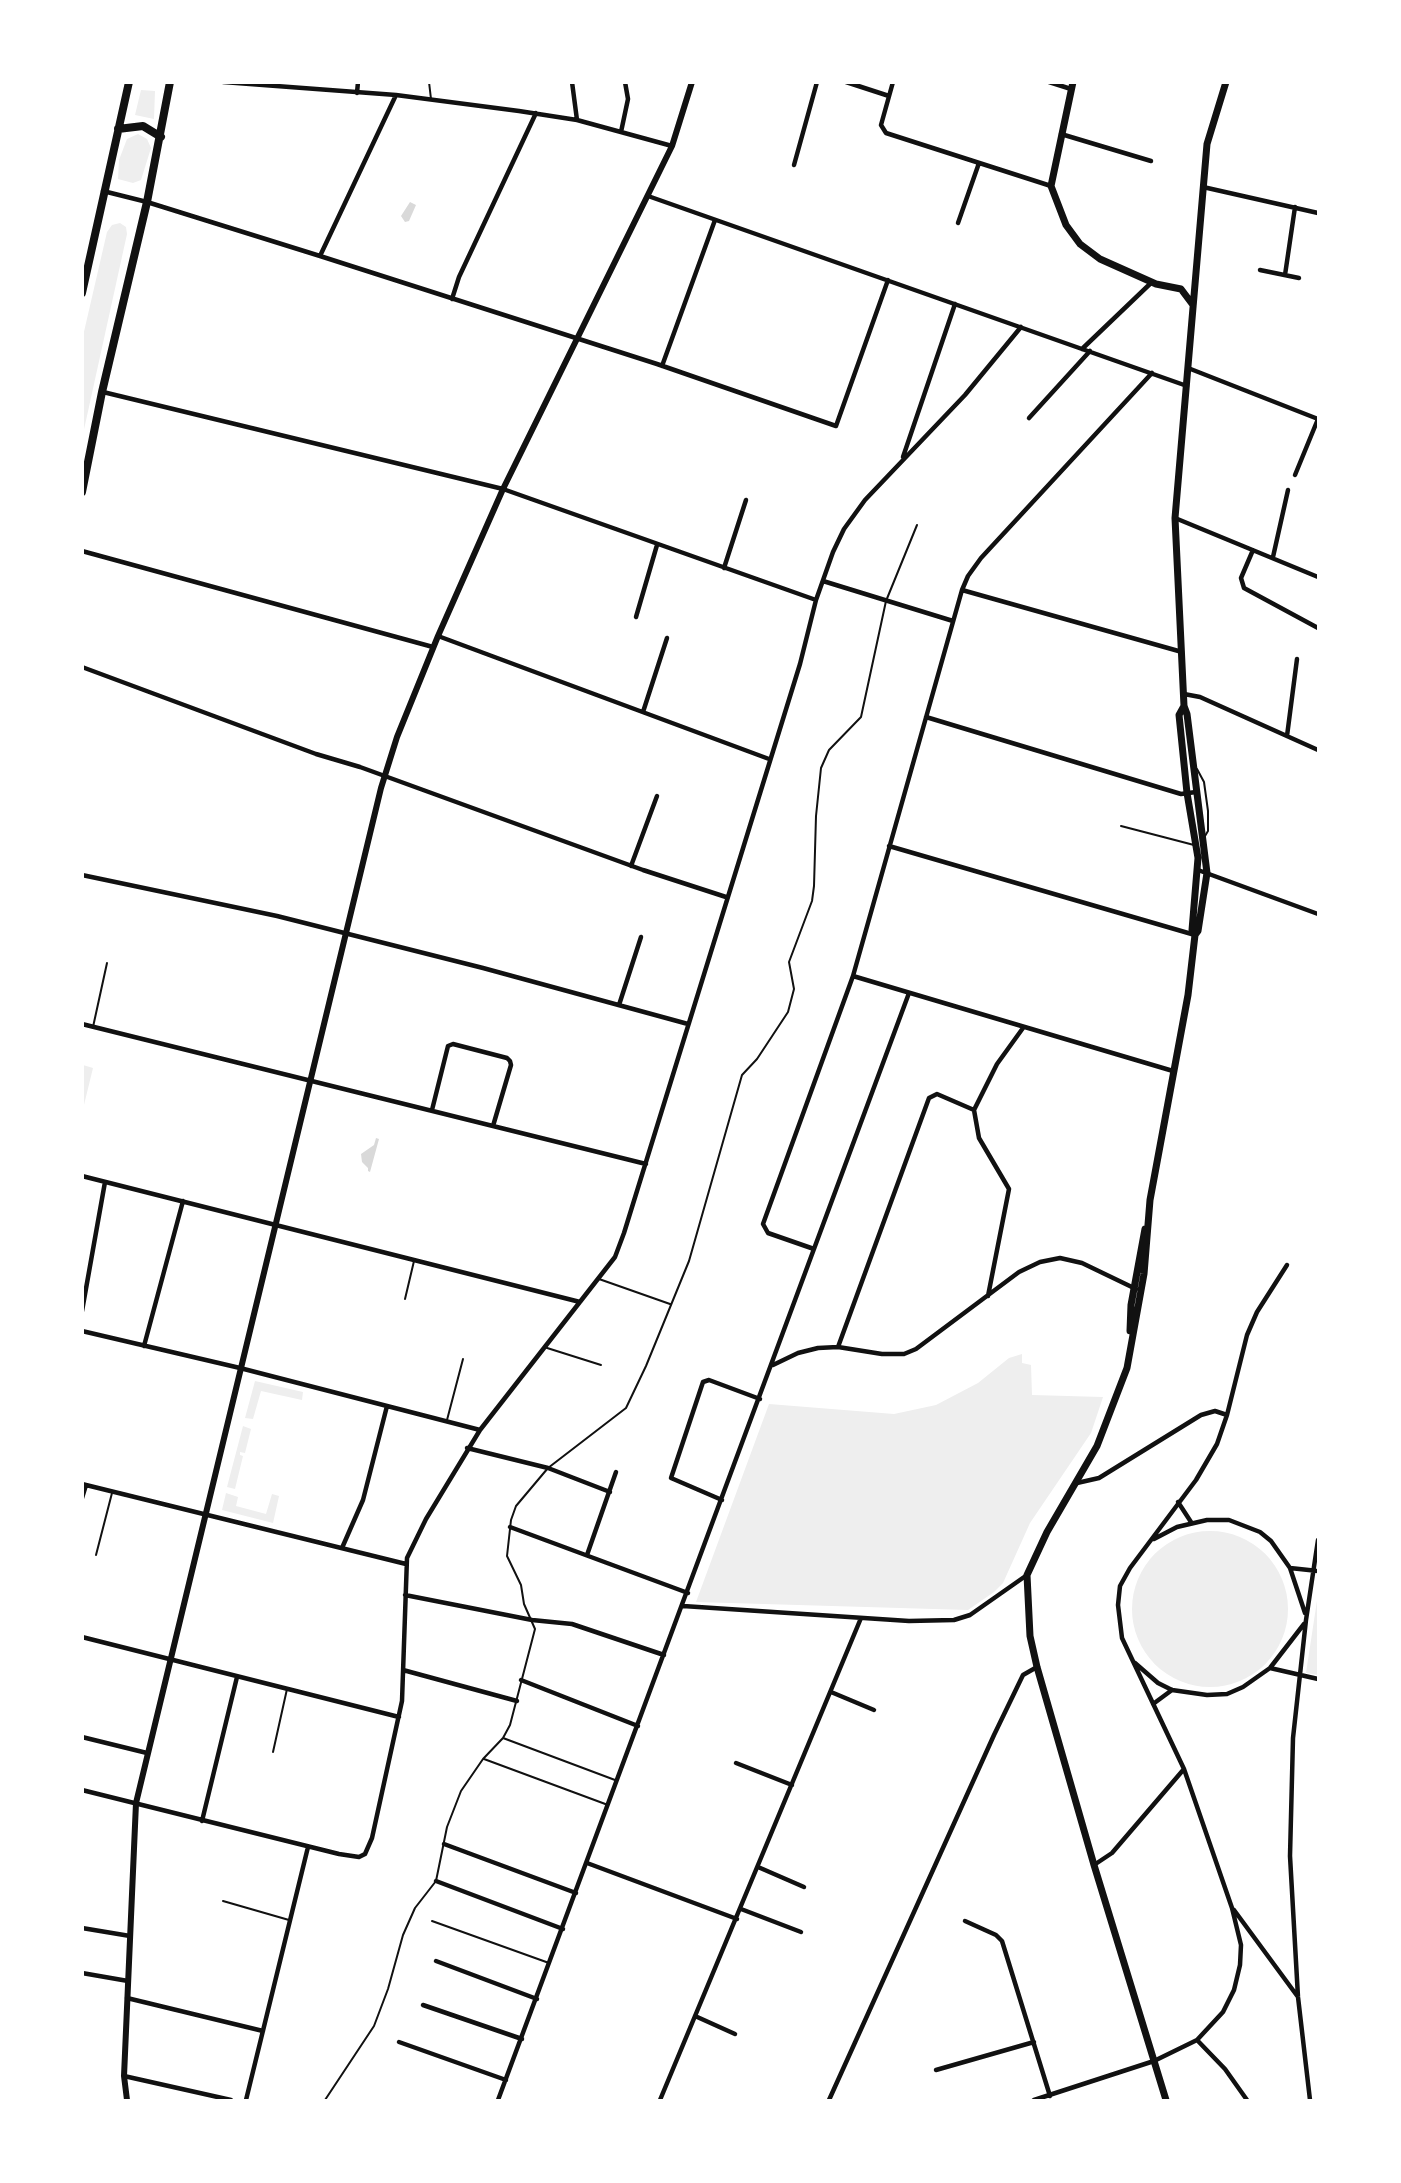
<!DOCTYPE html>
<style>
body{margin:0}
#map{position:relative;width:1401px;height:2183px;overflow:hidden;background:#fff;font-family:"Fira Sans Condensed",sans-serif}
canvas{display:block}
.frame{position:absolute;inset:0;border:84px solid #fff;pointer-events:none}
</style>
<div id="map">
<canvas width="1401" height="2183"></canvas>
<div class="frame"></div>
</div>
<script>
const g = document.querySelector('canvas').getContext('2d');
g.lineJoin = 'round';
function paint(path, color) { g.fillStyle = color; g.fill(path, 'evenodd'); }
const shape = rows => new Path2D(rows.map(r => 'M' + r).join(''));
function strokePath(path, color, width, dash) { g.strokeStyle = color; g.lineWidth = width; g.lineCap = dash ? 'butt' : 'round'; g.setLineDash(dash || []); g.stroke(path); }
const green = shape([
 [141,90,155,91,154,119,135,115],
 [138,134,147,139,151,148,141,180,133,183,118,179,119,160,127,139],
 [120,223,126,227,127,234,83,434,83,336,107,232,112,225],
 [83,1065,93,1068,83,1109,82,1065],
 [1022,1354,1022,1363,1031,1365,1032,1395,1103,1397,1091,1433,1030,1523,1003,1583,994,1592,968,1610,696,1602,769,1404,894,1414,936,1405,978,1383,1009,1358],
 [255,1381,303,1392,302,1400,261,1391,253,1419,245,1418],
 [243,1426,251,1429,245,1453,240,1452,240,1455,243,1456,235,1489,227,1487],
 [226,1493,238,1497,236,1506,266,1514,272,1494,279,1496,273,1523,222,1510],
 '1132 1609a78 78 0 1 1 156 0a78 78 0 1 1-156 0Z',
 [1318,1594,1318,1675,1306,1673]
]);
const water = shape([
 [410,202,416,205,409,221,405,222,401,216],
 [376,1138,379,1139,370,1172,368,1171,368,1168,362,1162,361,1154,374,1145]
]);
const service = shape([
 [429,82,431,99],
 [1197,769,1204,782,1208,811,1208,831,1205,836],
 [1121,826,1194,845],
 [93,1027,107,963],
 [599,1279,670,1304],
 [405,1299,414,1261],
 [544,1347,601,1365],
 [447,1420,463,1359],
 [96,1555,112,1493],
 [503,1738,615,1780],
 [273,1752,287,1689],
 [484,1759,608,1805],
 [223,1901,289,1920],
 [432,1921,549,1963],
 [325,2100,374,2026,388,1989,403,1935,415,1908,436,1881,447,1827,461,1791,483,1759,503,1738,510,1725,535,1629,524,1604,521,1585,507,1556,511,1520,516,1506,548,1468,626,1408,646,1366,689,1261,742,1075,757,1059,788,1012,794,989,789,962,812,901,814,886,816,816,821,768,829,750,861,717,886,601,917,525]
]);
const minor = shape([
 [223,82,396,95,519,111,577,120,672,146],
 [572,82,577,120],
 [846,82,889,96],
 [893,82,881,125,886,133,1051,186],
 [1049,82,1071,89],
 [357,93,358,82],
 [621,132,628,99,625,82],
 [1061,134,1151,161],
 [794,165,817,82],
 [1203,187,1318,213],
 [103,191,147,202,320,256,657,364,836,426,888,280],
 [648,196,1187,386],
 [958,223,979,163],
 [320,256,396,95],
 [1260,270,1299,278],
 [1285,275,1295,207],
 [452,299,459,277,536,113],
 [1082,349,1152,282],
 [662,366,715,220],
 [1188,368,1318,419],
 [103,392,503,489,816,600],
 [1029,418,1090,351],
 [903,457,955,304],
 [1295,475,1318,419],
 [1175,518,1318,577],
 [1253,550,1241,578,1244,588,1318,628],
 [82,551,433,647],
 [1273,557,1288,490],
 [724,568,746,500],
 [823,581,953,621],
 [962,590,1182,652],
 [636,617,657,545],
 [438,636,769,759],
 [82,667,316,754,360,767,643,870,726,897],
 [1184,694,1200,697,1318,750],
 [643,712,667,638],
 [926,717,1181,794,1196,792],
 [1287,736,1297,659],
 [889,846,1195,935],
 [631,866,657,796],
 [1198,870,1318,914],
 [82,875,277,916,483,968,688,1024],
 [853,976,1173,1071],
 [619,1005,641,937],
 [82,1024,646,1164],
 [432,1110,448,1046,453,1044,507,1058,510,1061,511,1065,493,1126],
 [82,1176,580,1302],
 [814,1249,768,1233,763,1224,853,976,962,590,968,576,981,558,1152,373],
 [988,1296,1009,1189,979,1138,974,1110,997,1064,1023,1028],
 [82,1311,105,1182],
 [82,1331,240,1368,480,1430],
 [144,1346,183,1201],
 [838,1347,929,1098,937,1094,974,1110],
 [773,1365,798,1353,818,1348,838,1347,882,1354,904,1354,916,1349,1019,1272,1040,1262,1060,1258,1082,1263,1136,1289],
 [467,1448,548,1468,610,1492],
 [1077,1483,1099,1478,1201,1415,1215,1411,1227,1415],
 [82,1484,406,1564],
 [82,1498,86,1485],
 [722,1500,671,1478,703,1382,709,1380,760,1399],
 [1178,1502,1191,1522],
 [510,1527,688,1593],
 [1154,1539,1177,1527,1207,1520,1229,1520,1260,1532,1271,1541,1290,1568,1305,1613],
 [342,1548,363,1500,387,1406],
 [587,1555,616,1472],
 [1290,1568,1318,1571],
 [405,1595,532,1620,572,1624,664,1655],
 [683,1606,909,1621,954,1620,970,1615,1027,1575],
 [82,1637,399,1717],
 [1135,1663,1158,1683,1172,1690,1207,1695,1227,1694,1243,1687,1270,1668,1304,1624],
 [1270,1668,1318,1679],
 [403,1670,517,1701],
 [521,1680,638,1726],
 [831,1692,874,1710],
 [1153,1704,1172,1690],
 [82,1737,147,1753],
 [736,1763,792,1785],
 [82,1790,339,1854,359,1857,365,1854,372,1838,402,1701,407,1558,426,1519,480,1430,615,1257,624,1233,800,664,816,600,833,552,844,529,865,500,965,395,1021,327],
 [202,1821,237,1677],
 [444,1844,576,1893],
 [587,1863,737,1919],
 [1094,1865,1112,1853,1184,1769],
 [758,1867,804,1887],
 [436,1881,563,1929],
 [741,1909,801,1932],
 [1234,1910,1298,1997],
 [965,1921,996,1935,1002,1941,1050,2096],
 [82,1928,130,1936],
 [436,1961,537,1999],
 [82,1973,128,1981],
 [127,1998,263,2031],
 [423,2005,522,2039],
 [695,2016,735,2034],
 [1197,2040,1225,2069,1247,2100],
 [399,2042,506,2080],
 [936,2070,1034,2042],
 [124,2076,231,2100],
 [246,2100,308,1847],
 [498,2100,909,993],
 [660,2100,861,1618],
 [829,2100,994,1735,1023,1675,1037,1667],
 [1034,2100,1154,2061,1197,2040,1223,2012,1234,1990,1240,1965,1241,1945,1232,1908,1184,1769,1122,1638,1118,1605,1120,1586,1130,1568,1196,1480,1217,1444,1227,1415,1247,1335,1257,1312,1287,1265],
 [1310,2100,1298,1997,1290,1856,1293,1738,1306,1620,1318,1540]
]);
const tertiary = shape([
 [127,2100,124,2076,136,1803,381,788,397,737,438,636,503,489,672,146,692,82]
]);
const secondary = shape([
 [1073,82,1051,186,1066,225,1080,244,1100,259,1156,284,1181,289,1193,305],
 [1184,706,1179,715,1187,793,1198,858,1192,930,1195,935],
 [1130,1331,1131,1305,1145,1229],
 [1166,2100,1094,1865,1037,1667,1030,1636,1027,1575,1047,1532,1097,1446,1127,1368,1144,1274,1150,1200,1188,995,1195,935,1198,931,1207,873,1187,714,1184,706,1175,518,1207,144,1226,82]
]);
const primary = shape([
 [118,129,143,126,161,137],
 [82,293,129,82],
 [82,492,102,392,147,202,170,82]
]);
paint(green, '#eee');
paint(water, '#d9d9d9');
strokePath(service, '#111', 2);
strokePath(minor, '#111', 4.5);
strokePath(tertiary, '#111', 6);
strokePath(secondary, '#111', 7);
strokePath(primary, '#111', 8);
</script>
